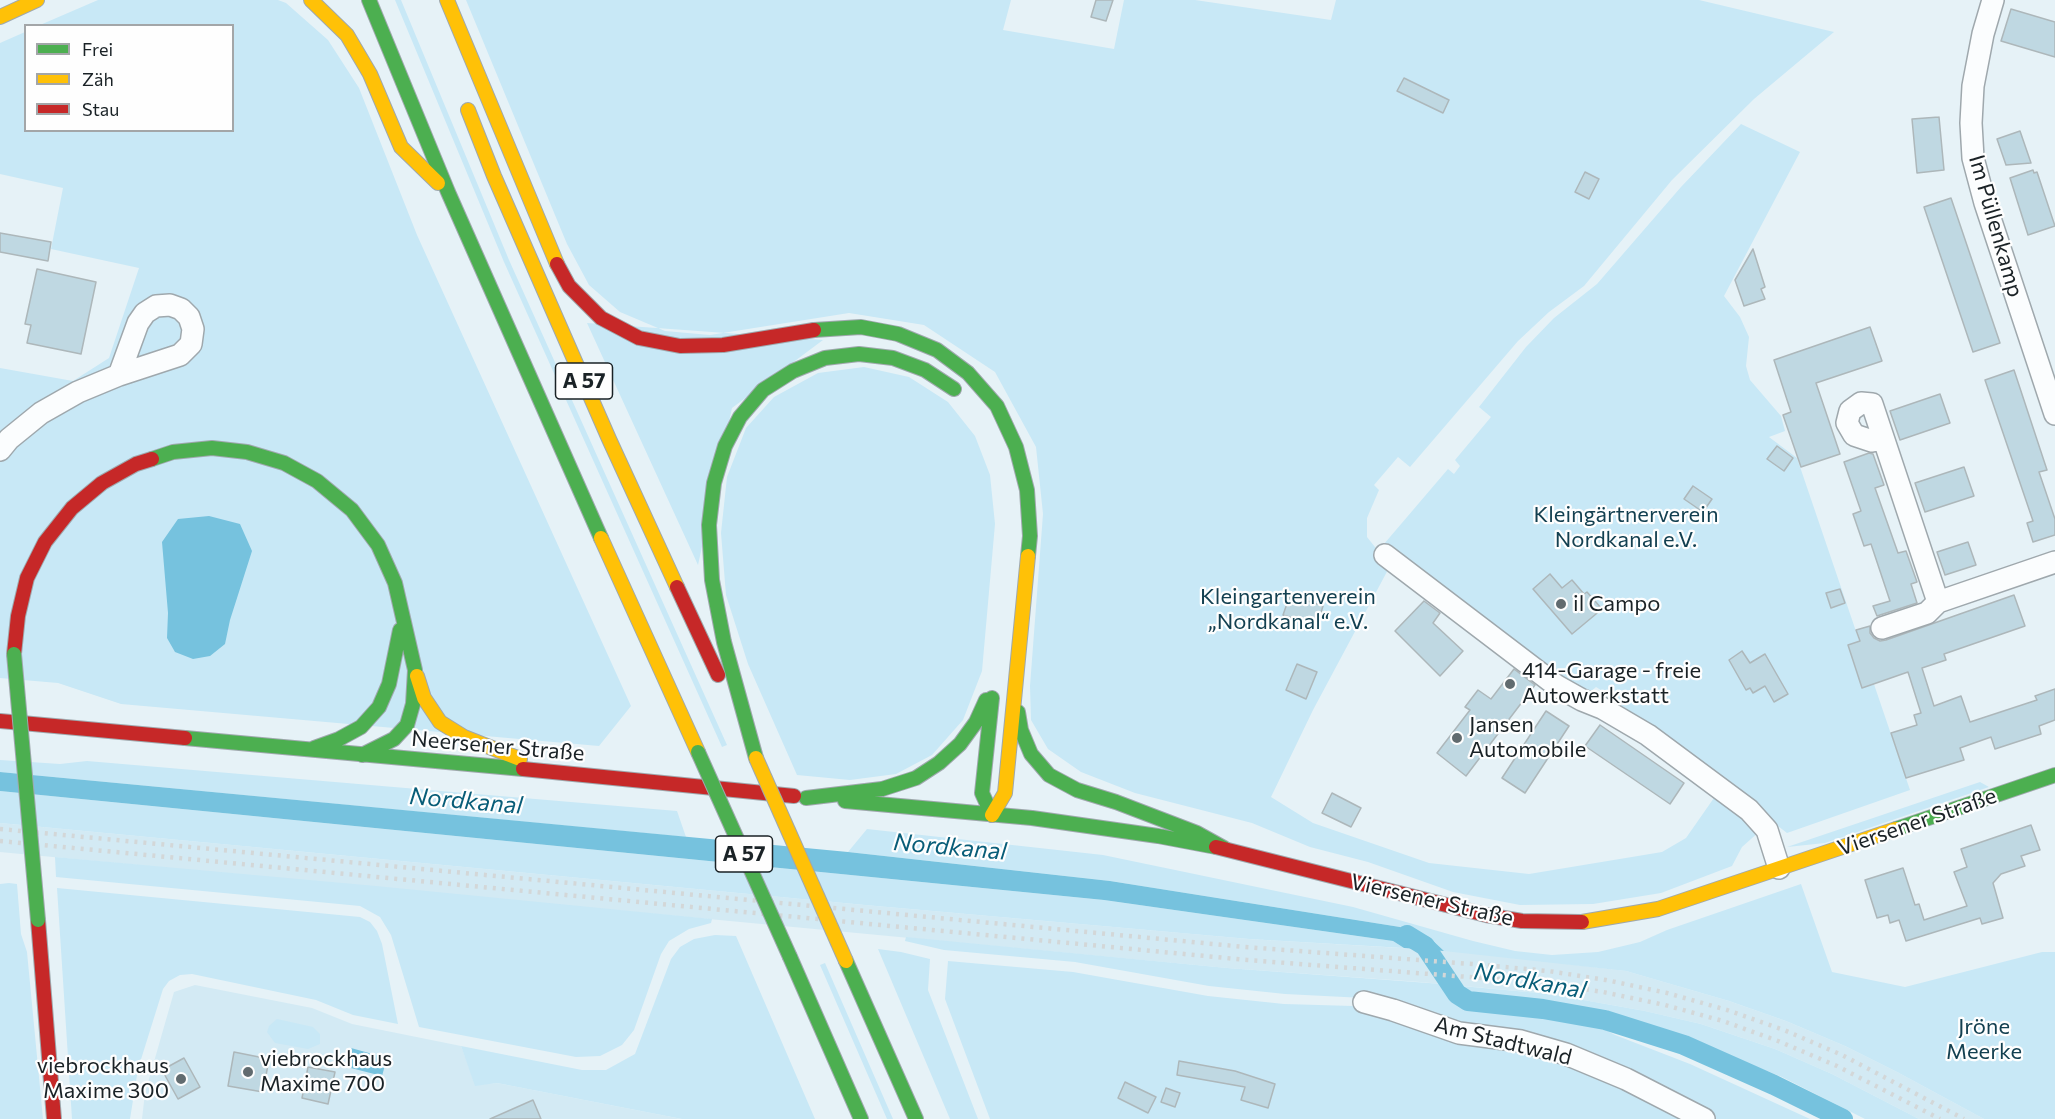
<!DOCTYPE html>
<meta charset="utf-8">
<style>
body{margin:0}
#map{position:relative;width:2055px;height:1119px;overflow:hidden;background:#e6f2f7;font-family:Commissioner,sans-serif}
canvas{display:block}
.legend{position:absolute;left:24px;top:24px;width:210px;height:108px;box-sizing:border-box;background:#fefefe;border:2px solid #a3a6a8;margin:0;padding:8px 10px;list-style:none;font-size:18px;color:#1a2226}
.legend li{display:flex;align-items:center;gap:12px;height:30px}
.legend b{width:30px;border:2px solid #a3a6a8}
</style>
<div id="map">
<canvas width="2055" height="1119"></canvas>
<ul class="legend">
<li><b style="height:8px;background:#4caf50"></b>Frei</li>
<li><b style="height:8px;background:#ffc107"></b>Zäh</li>
<li><b style="height:8px;background:#c62828"></b>Stau</li>
</ul>
</div>
<script>
const g = document.querySelector('canvas').getContext('2d');
g.lineJoin = 'round';
function paint(path, color) { g.fillStyle = color; g.fill(path, 'evenodd'); }
const shape = rows => new Path2D(rows.map(r => 'M' + r).join(''));
function strokePath(path, color, width, dash) { g.strokeStyle = color; g.lineWidth = width; g.lineCap = dash ? 'butt' : 'round'; g.setLineDash(dash || []); g.stroke(path); }
function write(font, color, halo, rows, align = 'center') {
  g.font = font + ' Commissioner,sans-serif'; g.lineWidth = 4.5; g.setLineDash([]); g.textBaseline = 'middle'; g.strokeStyle = halo; g.fillStyle = color; for (const [text, x, y, turn = 0] of rows) {
    g.save(); g.translate(x, y); g.rotate((+turn || 0) * Math.PI / 180); g.textAlign = isNaN(turn) ? turn : align; if (halo) g.strokeText(text, 0, 0); g.fillText(text, 0, 0); g.restore();
  }
}
const built = shape([
 [0,823,865,905,1249,939,1468,952,1626,971,1729,1001,1786,1021,1845,1046,1899,1073,1984,1119,1919,1119,1832,1074,1775,1049,1701,1024,1645,1011,1550,994,1420,982,1227,968,0,852],
 [195,985,312,1008,352,1024,461,1046,476,1085,497,1083,682,1119,142,1119,145,1093,174,992]
]);
const green = shape([
 [98,0,278,0,286,3,328,40,359,88,417,235,631,706,599,746,121,704,58,683,0,678,0,368,73,381,109,358,139,268,51,249,63,188,0,174,0,43,25,32,26,130,232,130,232,26,40,25],
 [395,0,401,0,509,260,727,745,722,747,504,262],
 [466,0,1011,0,1003,30,1114,49,1124,0,1195,0,1331,20,1336,0,1699,0,1834,32,1754,99,1672,180,1584,286,1549,312,1518,341,1410,467,1398,457,1374,485,1379,490,1367,518,1367,537,1390,566,1313,710,1271,797,1313,823,1429,863,1529,874,1662,852,1686,838,1716,795,1760,831,1742,847,1732,866,1661,893,1593,904,1520,905,1453,892,1368,862,1310,847,1252,823,1135,793,1081,772,1048,749,1031,720,1030,686,1043,514,1036,447,995,372,924,325,849,313,710,335,665,331,620,312,589,285,567,244],
 [1741,124,1800,152,1724,296,1740,317,1749,337,1746,366,1750,380,1781,416,1785,431,1769,437,1797,458,1910,790,1787,833,1604,692,1596,687,1587,695,1388,550,1384,544,1448,469,1454,474,1460,466,1455,460,1491,417,1479,407,1526,347,1554,318,1597,284,1681,187],
 [587,323,823,340,732,408,698,565],
 [864,367,909,377,948,402,975,436,990,475,995,524,982,671,963,720,932,755,896,774,850,780,797,775,748,664,726,595,721,533,727,477,746,428,774,397,818,373],
 [0,760,60,764,87,761,677,811,686,837,0,772],
 [1980,782,1989,787,1825,843,1787,847],
 [0,791,1104,900,1393,941,1404,948,1249,939,865,905,0,823],
 [867,829,1103,855,1353,907,1473,941,1515,951,1552,955,1598,952,1640,942,1667,930,1801,884,1832,972,1905,987,2042,952,2055,952,2055,1119,1984,1119,1899,1073,1845,1046,1786,1021,1729,1001,1626,971,1444,951,1429,937,1400,927,1110,881,848,852],
 [55,857,376,886,712,919,711,923,689,929,669,941,661,954,634,1030,622,1045,600,1056,576,1057,419,1027,391,935,380,917,360,906,56,877],
 [9,883,17,884,21,934,27,952,43,1119,0,1119,0,884],
 [57,888,360,917,370,922,377,931,382,944,398,1024,353,1015,316,1000,192,974,180,975,169,981,163,989,138,1069,130,1119,72,1119],
 [715,935,736,936,815,1119,682,1119,497,1083,475,1086,461,1046,582,1070,606,1070,635,1054,671,959,680,947,694,939],
 [906,937,1227,968,1442,984,1454,1001,1468,1008,1546,1016,1600,1027,1615,1035,1690,1064,1810,1119,1716,1119,1623,1074,1459,1028,1364,998,1285,994,1209,986,1075,962,944,950,905,941],
 [878,949,901,952,930,959,928,990,978,1119,950,1119],
 [948,961,1073,972,1208,996,1284,1004,1353,1006,1389,1013,1561,1057,1689,1119,990,1119,945,999],
 [825,963,893,1119,887,1119,820,965],
 [1461,986,1550,994,1645,1011,1701,1024,1775,1049,1832,1074,1919,1119,1865,1119,1782,1077,1657,1027,1605,1014,1546,1003,1480,997],
 [277,1019,313,1027,320,1034,320,1044,308,1049,275,1043,267,1032,269,1026]
]);
const water = shape([
 [209,516,240,524,252,551,230,620,225,644,210,656,193,659,175,652,167,638,168,613,162,542,178,519],
 [0,772,848,852,1110,881,1400,927,1429,937,1444,951,1404,948,1393,941,1104,900,0,791],
 [351,1048,387,1058,382,1076,347,1067]
]);
const canal = shape([
 [1407,935,1425,946,1457,994,1468,1001,1543,1009,1605,1020,1684,1045,1774,1085,1843,1119]
]);
const building = shape([
 [1096,0,1113,0,1106,21,1091,17,1096,0],
 [2011,9,2055,22,2055,57,2001,41,2011,9],
 [1404,78,1449,100,1443,113,1397,91,1404,78],
 [1939,117,1944,170,1917,173,1912,119,1939,117],
 [2020,131,2031,163,2006,165,1997,139,2020,131],
 [2033,170,2034,173,2037,172,2055,226,2028,235,2010,178,2033,170],
 [1585,172,1599,179,1589,199,1575,192,1585,172],
 [1951,198,2000,343,1973,352,1924,207,1951,198],
 [0,233,51,242,48,261,0,252,0,233],
 [1753,249,1765,287,1761,289,1765,299,1744,306,1735,280,1753,249],
 [37,269,96,282,81,354,27,343,31,325,25,324,37,269],
 [1870,327,1882,361,1816,383,1840,454,1801,467,1783,415,1791,412,1774,360,1870,327],
 [2014,370,2047,470,2039,472,2055,519,2055,535,2033,542,2027,523,2033,521,1985,380,2014,370],
 [1940,394,1950,423,1900,440,1890,411,1940,394],
 [1777,446,1793,458,1784,471,1767,459,1777,446],
 [1869,453,1873,454,1884,485,1875,488,1898,553,1906,551,1917,582,1911,584,1917,603,1877,616,1873,606,1890,601,1871,544,1864,546,1853,514,1861,511,1844,462,1869,453],
 [1964,467,1974,496,1925,512,1915,483,1964,467],
 [1693,486,1712,499,1703,512,1684,499,1693,486],
 [1968,542,1976,565,1945,575,1937,552,1968,542],
 [1550,574,1562,588,1572,580,1584,594,1587,592,1602,609,1572,634,1533,589,1550,574],
 [1840,589,1845,603,1831,608,1826,593,1840,589],
 [1290,595,1323,606,1317,626,1283,615,1290,595],
 [2014,595,2025,626,1944,654,1946,660,1922,668,1934,706,1961,696,1970,722,2037,700,2035,696,2055,689,2055,720,2039,726,2041,734,1995,749,1991,737,1960,748,1964,760,1906,778,1891,733,1917,725,1914,715,1921,713,1908,672,1862,688,1848,645,1860,641,1856,630,1870,626,1870,633,1874,638,1880,641,1886,640,2014,595],
 [1424,601,1440,613,1433,623,1463,651,1440,676,1395,631,1424,601],
 [1742,651,1750,663,1765,654,1788,694,1774,702,1765,686,1753,693,1750,688,1746,690,1729,660,1742,651],
 [1297,664,1317,672,1306,699,1286,690,1297,664],
 [1514,669,1535,685,1466,776,1437,753,1470,710,1465,707,1478,690,1491,699,1514,669],
 [1546,711,1569,726,1525,793,1502,778,1546,711],
 [1600,725,1684,783,1670,804,1585,746,1600,725],
 [1332,793,1361,808,1351,827,1322,813,1332,793],
 [2031,825,2040,850,2021,856,2025,866,2001,874,1993,883,2003,918,1982,924,1980,918,1906,941,1899,920,1890,923,1888,915,1877,918,1865,880,1903,868,1915,905,1919,904,1924,920,1967,906,1954,872,1967,867,1961,849,2031,825],
 [234,1052,269,1059,263,1092,228,1086,234,1052],
 [184,1058,200,1087,178,1099,162,1070,184,1058],
 [1179,1061,1235,1071,1275,1084,1268,1108,1241,1100,1245,1087,1177,1075,1179,1061],
 [308,1067,335,1072,328,1104,302,1098,308,1067],
 [1125,1082,1156,1097,1148,1113,1118,1098,1125,1082],
 [1166,1088,1180,1093,1175,1107,1161,1102,1166,1088],
 [533,1100,541,1119,490,1119,533,1100]
]);
const street = shape([
 [1993,0,1983,34,1973,86,1971,123,1973,158,1985,203,2055,414],
 [1883,439,1872,441,1854,435,1847,423,1850,411,1861,403,1872,404,1938,602],
 [0,450,9,439,41,413,78,392,119,375,180,355,191,344,193,329,189,317,181,309,170,305,156,306,145,313,138,323,119,375],
 [1385,555,1557,686,1582,700,1602,708,1648,735,1749,810,1767,830,1779,868],
 [1882,628,1927,613,1938,602,2055,562],
 [1364,1002,1393,1010,1459,1033,1521,1041,1566,1054,1626,1079,1704,1119]
]);
const fast = shape([
 [369,0,448,192,601,538],
 [814,330,861,327,898,334,937,350,968,373,997,406,1016,447,1027,490,1030,536,1028,556],
 [152,459,173,452,212,448,247,452,284,463,317,481,352,510,378,545,395,583,415,670,413,704,407,725,394,739,362,755],
 [992,698,982,793,992,815],
 [1018,712,1021,730,1031,754,1049,775,1077,790,1116,802,1197,833,1224,848],
 [185,738,523,769],
 [314,748,339,739,361,727,379,707,389,684,400,630],
 [756,758,724,642,712,580,709,525,714,483,725,446,740,417,763,390,793,371,825,358,859,354,893,358,925,370,954,389],
 [806,798,882,789,916,778,939,763,960,744,976,722,986,700],
 [845,801,1032,818,1158,836,1216,847],
 [1896,829,2055,775],
 [790,957,861,1119],
 [846,961,916,1119]
]);
const slow = shape([
 [311,0,347,35,370,74,401,147,438,183],
 [447,0,557,264],
 [0,17,37,0],
 [468,110,494,176,609,439,677,587],
 [601,538,698,752],
 [417,676,424,698,440,722,464,737,520,759],
 [992,815,1005,793,1028,556],
 [1582,922,1658,909,1896,829]
]);
const jam = shape([
 [557,264,569,286,601,318,639,338,680,346,723,345,814,330],
 [677,587,718,675],
 [14,654,18,616,27,578,45,542,72,508,102,483,136,464,152,459],
 [0,721,185,738],
 [523,769,794,796],
 [1216,847,1486,915,1522,921,1582,922],
 [38,920,54,1119]
]);
const rail = shape([
 [0,829,1245,947,1472,964,1548,971,1606,980,1667,993,1727,1010,1784,1030,1842,1055,1964,1119],
 [0,841,1247,960,1547,983,1603,992,1665,1005,1723,1021,1778,1041,1837,1066,1940,1119]
]);
const fastBridge = shape([
 [14,654,38,920],
 [698,752,790,957]
]);
const slowBridge = shape([
 [756,758,846,961]
]);
const markers = [
 [1561,604,6,"#616b6f"],
 [1510,684,6,"#616b6f"],
 [1457,738,6,"#616b6f"],
 [248,1072,6,"#616b6f"],
 [181,1079,6,"#616b6f"]
];
const shields = [
 [584,381,57],
 [744,854,57]
];
const shieldNames = [
 ["A 57",584,381],
 ["A 57",744,854]
];
const streetNames = [
 ["Im Püllenkamp",1996,226,74],
 ["Neersener Straße",498,746,5],
 ["Viersener Straße",1917,822,-19],
 ["Viersener Straße",1432,900,13],
 ["Am Stadtwald",1503,1041,14]
];
const parkNames = [
 ["Kleingärtnerverein",1626,515],
 ["Nordkanal e.V.",1626,540],
 ["Kleingartenverein",1288,597],
 ["„Nordkanal“ e.V.",1288,622],
 ["Jröne",1984,1027],
 ["Meerke",1984,1052]
];
const poiNames = [
 ["il Campo",1573,604],
 ["414-Garage - freie",1522,671],
 ["Autowerkstatt",1522,696],
 ["Jansen",1469,725],
 ["Automobile",1469,750],
 ["viebrockhaus",260,1059],
 ["Maxime 700",260,1084],
 ["viebrockhaus",169,1066,"right"],
 ["Maxime 300",169,1091,"right"]
];
const waterNames = [
 ["Nordkanal",466,801,5],
 ["Nordkanal",950,847,5],
 ["Nordkanal",1530,981,10]
];
paint(built, '#d3eaf4');
paint(green, '#c8e8f6');
paint(water, '#76c2de');
strokePath(canal, '#76c2de', 20);
paint(building, '#bfd8e2');
strokePath(building, '#adb7ba', 1.5);
strokePath(street, '#9fa8ad', 24);
strokePath(fast, '#9fa8ad', 16);
strokePath(slow, '#9fa8ad', 16);
strokePath(jam, '#9fa8ad', 16);
strokePath(street, '#fbfdfe', 21);
strokePath(fast, '#4caf50', 14);
strokePath(slow, '#ffc107', 14);
strokePath(jam, '#c62828', 14);
strokePath(rail, '#d3d7d8', 4.5, [3, 6]);
strokePath(fastBridge, '#9fa8ad', 16, []);
strokePath(slowBridge, '#9fa8ad', 16, []);
strokePath(fastBridge, '#4caf50', 14);
strokePath(slowBridge, '#ffc107', 14);
for (const [x, y, r, color] of markers) { const dot = new Path2D(); dot.arc(x, y, r, 0, 2 * Math.PI); g.fillStyle = color; g.fill(dot); strokePath(dot, '#fefefe', 2); }
for (const [x, y, w] of shields) { const box = new Path2D(); box.roundRect(x - w / 2, y - 18, w, 36, 4.5); g.fillStyle = '#fefefe'; g.fill(box); strokePath(box, '#1a2226', 1.5); }
write('bold 21px', '#1a2226', null, shieldNames);
write('22px', '#1a2226', '#fefefe', streetNames);
write('22px', '#134051', '#fefefe', parkNames);
write('22px', '#1a2226', '#fefefe', poiNames, 'left');
write('italic 24px', '#085d78', '#fefefe', waterNames);
</script>
